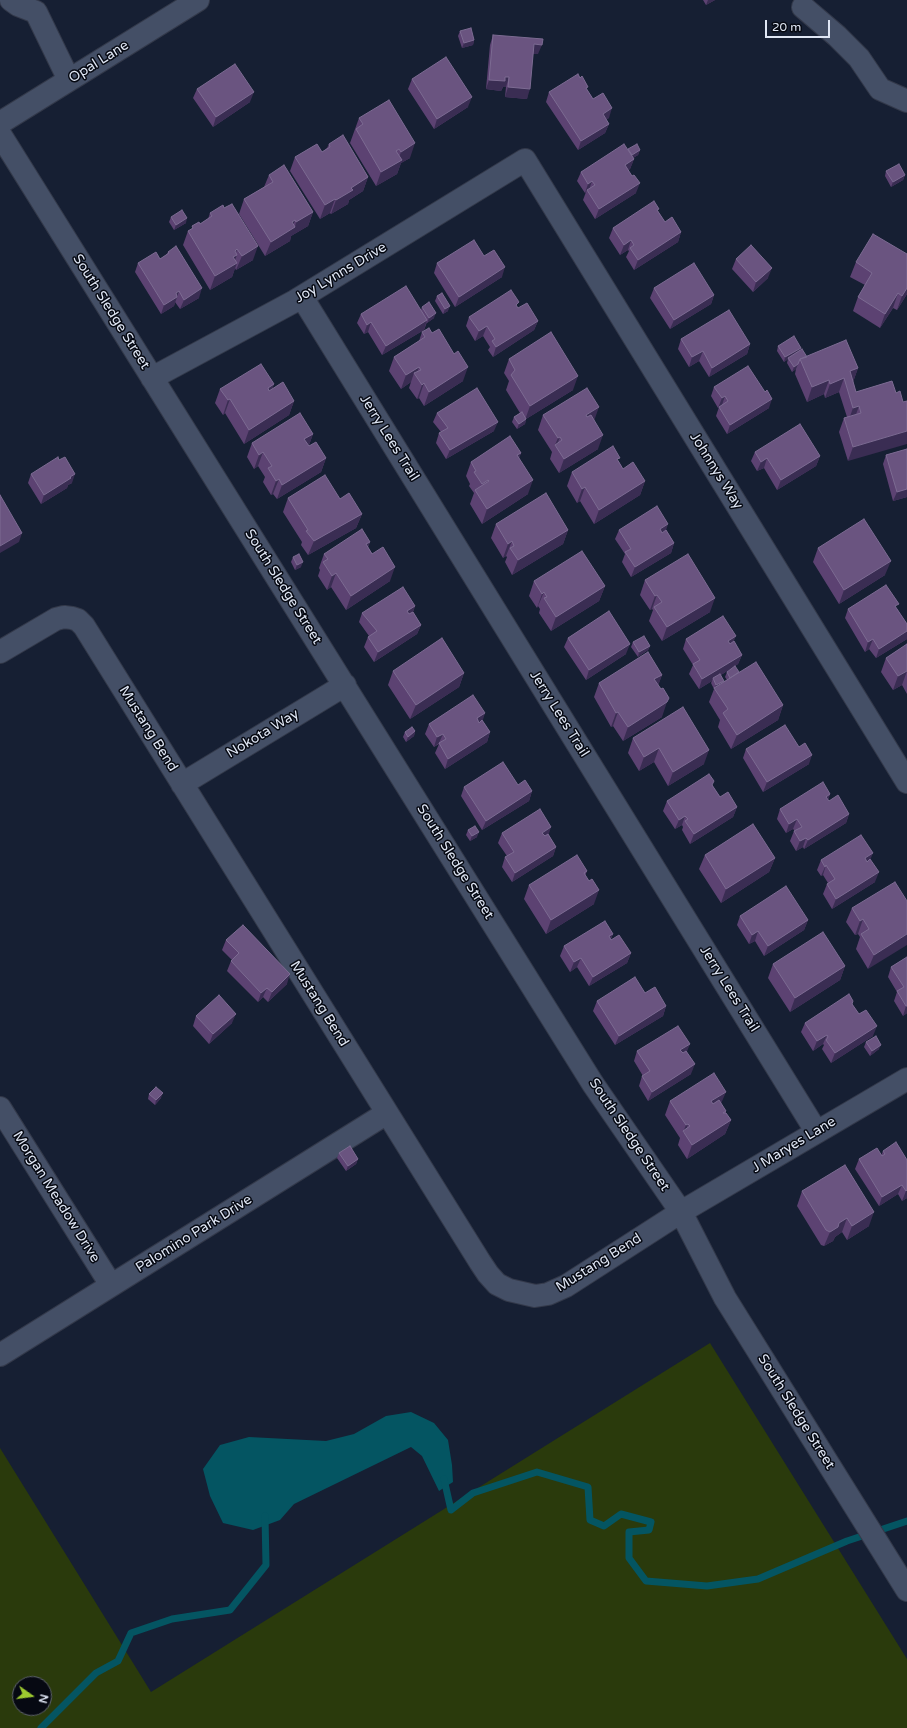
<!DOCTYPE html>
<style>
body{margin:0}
#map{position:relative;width:907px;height:1728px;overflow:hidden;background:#161f33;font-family:"Varela Round",sans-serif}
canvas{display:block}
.north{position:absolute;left:12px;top:1676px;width:40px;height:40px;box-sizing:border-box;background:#060912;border:1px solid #5d616c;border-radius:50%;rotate:104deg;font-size:11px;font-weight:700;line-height:16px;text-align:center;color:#dfe6f4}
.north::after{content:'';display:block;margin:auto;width:14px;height:18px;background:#9dca30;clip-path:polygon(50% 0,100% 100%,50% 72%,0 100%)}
.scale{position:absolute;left:765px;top:20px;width:65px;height:18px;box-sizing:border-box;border:2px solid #dfe6f4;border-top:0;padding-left:5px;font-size:12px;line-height:14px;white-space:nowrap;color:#dfe6f4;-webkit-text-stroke:3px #060912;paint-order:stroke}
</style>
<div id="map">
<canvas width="907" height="1728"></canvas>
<div class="north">N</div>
<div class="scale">20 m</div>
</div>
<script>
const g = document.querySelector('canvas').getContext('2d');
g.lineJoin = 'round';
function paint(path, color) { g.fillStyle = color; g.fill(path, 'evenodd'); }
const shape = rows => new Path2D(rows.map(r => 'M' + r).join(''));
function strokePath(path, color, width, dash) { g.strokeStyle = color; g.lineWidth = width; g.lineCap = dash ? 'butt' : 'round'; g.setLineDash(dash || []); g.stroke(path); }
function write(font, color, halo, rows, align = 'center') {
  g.font = font + ' "Varela Round",sans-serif'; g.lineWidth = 3; g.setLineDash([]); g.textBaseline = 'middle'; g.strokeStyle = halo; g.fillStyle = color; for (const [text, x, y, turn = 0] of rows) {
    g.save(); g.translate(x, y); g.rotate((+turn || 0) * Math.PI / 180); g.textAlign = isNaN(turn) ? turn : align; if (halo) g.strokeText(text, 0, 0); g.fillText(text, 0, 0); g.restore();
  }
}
const green = shape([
 [710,1343,907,1659,907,1728,0,1728,0,1448,151,1692],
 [20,1684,44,1684,44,1708,20,1708]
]);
const water = shape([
 [411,1412,434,1423,448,1440,452,1465,453,1482,439,1491,422,1456,411,1447,294,1504,280,1520,253,1530,223,1523,210,1496,203,1469,220,1445,249,1437,326,1441,354,1434,386,1416]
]);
const stream = shape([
 [444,1479,451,1510,473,1493,537,1472,588,1487,590,1520,604,1526,621,1514,651,1522,649,1530,629,1532,629,1558,646,1581,707,1586,758,1579,847,1541,907,1521],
 [41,1728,96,1673,118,1661,131,1633,172,1619,230,1610,266,1565,265,1516]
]);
const minor = shape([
 [11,0,18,5,36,12,69,80],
 [803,7,837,36,859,58,880,89,907,101],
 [0,123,198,0],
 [0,134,593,1084,681,1212,725,1298,907,1590],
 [302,297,816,1131],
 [152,378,295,301,525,160,907,782],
 [0,652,56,619,64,617,72,618,78,620,84,626,480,1262,488,1274,497,1284,509,1290,535,1296,548,1294,566,1286,681,1212,907,1079],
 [182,784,345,685],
 [0,1108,111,1285],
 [0,1355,387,1113]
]);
const wall = shape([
 [703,0,715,0,706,5],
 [460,31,474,40,473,45,462,48,458,36],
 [493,35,538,54,533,54,527,99,505,97,506,87,503,87,501,91,486,89,490,45],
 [412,79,468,107,434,129,408,89],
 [197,89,250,102,213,127,193,98],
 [587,90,593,99,609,118,606,119,609,124,605,133,578,150,546,102,549,92],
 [359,118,410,158,401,163,397,174,376,186,350,143],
 [329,144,368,177,363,191,349,200,348,204,331,214,330,213,320,219,290,171,295,157,322,152,327,148],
 [628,149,640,150,638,155,633,158,634,159,630,169,628,170,636,193,595,219,583,200,586,192,585,193,577,181,581,172],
 [886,171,905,175,903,180,891,187,885,176],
 [269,175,313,212,308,226,291,236,290,241,265,256,239,214,244,199,264,187],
 [658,211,665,222,681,232,678,242,634,270,626,257,629,251,628,250,620,255,609,238,613,228],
 [210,213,253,260,236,270,235,268,232,277,210,290,183,245,188,231,192,229,192,226,200,224,208,219],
 [171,217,186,223,174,230,169,222],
 [168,252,199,298,180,309,175,302,174,306,161,314,135,272,138,263,160,259,166,255],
 [907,254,907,294,897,310,893,308,880,328,853,311,858,297,865,285,850,277,856,262],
 [484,256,502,277,455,307,434,273,437,263],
 [736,259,768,278,753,292,732,269],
 [654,288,714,295,711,304,670,329,650,298],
 [437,296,448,311,443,314,435,301],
 [422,307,434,318,427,323,427,322,424,330,382,355,368,332,364,334,357,323,361,314,421,310],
 [518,308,538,321,534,330,493,357,488,350,490,347,483,336,475,341,466,326,469,317],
 [422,332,463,381,424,406,419,398,417,399,409,388,411,382,401,389,389,371,394,357,419,341],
 [681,339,750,344,747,354,709,377,699,361,689,367,678,349],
 [778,346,800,351,807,357,858,368,853,382,856,392,892,381,848,461,839,432,844,418,847,417,839,392,825,398,824,394,807,402,795,374,796,369,792,372,787,363,788,359,784,362,777,351],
 [509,359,573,390,526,419,525,424,517,429,512,422,514,417,520,413,506,390,509,381,504,373],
 [274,384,272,389,294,401,289,415,244,444,225,413,223,415,215,403,220,389],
 [714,387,769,408,727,434,716,416,719,407,718,408,711,396],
 [437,413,494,431,446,459,436,443,439,433,441,432,433,422],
 [543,415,594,420,598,449,559,473,550,459,552,452,538,430],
 [313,434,309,445,326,458,321,472,277,499,273,494,271,495,263,482,265,477,258,466,254,469,247,457,252,443],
 [907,449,907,497,893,501,883,464,886,455],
 [755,452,820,456,816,466,777,490,764,468,757,471,751,461],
 [521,453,519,458,528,494,482,524,470,504,474,493,469,486,470,484,466,476,471,462],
 [619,462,623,469,645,481,640,495,594,524,580,501,577,503,567,486,572,472],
 [31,474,72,483,68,485,67,488,41,504,28,483],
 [288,498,340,499,362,514,356,528,308,555,301,545,302,542,283,512],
 [496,524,568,530,563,544,512,575,505,562,507,557,506,556,503,558,491,538],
 [619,530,666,530,674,543,671,553,631,577,622,562,625,554,615,539],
 [370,542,368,547,390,581,346,610,331,587,327,590,318,576,320,570,319,568,324,554],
 [818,548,885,575,839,604,813,562],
 [293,557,301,567,295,570,291,562],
 [645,580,710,612,662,641,649,621,653,610,652,609,650,610,640,595],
 [534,581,605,586,599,601,551,631,539,613,540,609,538,606,537,608,529,596],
 [415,606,413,612,421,625,417,634,374,662,364,647,368,637,369,636,359,622,362,613],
 [848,609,897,609,907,624,907,639,876,658,869,649,865,652,845,618],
 [568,638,626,654,586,680,564,647],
 [686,639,733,642,742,655,738,664,721,675,723,682,727,680,725,677,727,672,739,672,783,705,778,720,731,749,718,727,720,720,709,702,714,689,711,683,712,681,699,689,689,674,693,665,683,649],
 [633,642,650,646,648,650,638,657,631,647],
 [907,644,907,694,902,685,893,690,881,672,886,658],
 [393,671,464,673,459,687,410,719,388,685],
 [662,675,658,685,662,717,623,741,613,726,611,727,594,697,599,683],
 [485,713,482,720,490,732,487,742,445,769,435,753,439,744,434,747,425,734,429,724],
 [415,731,414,736,406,742,403,737,405,732],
 [633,738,704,764,668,786,654,762,639,771,628,753],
 [799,747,809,764,763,792,743,758,746,749],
 [518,785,532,791,529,801,482,830,461,796,464,787],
 [712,785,720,797,737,807,733,817,690,844,682,830,683,827,682,825,675,829,663,811,667,801],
 [830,794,828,800,829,801,849,814,846,823,804,849,803,847,796,851,790,841,794,831,795,831,793,829,786,833,777,819,780,809],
 [468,830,477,837,470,841,466,835],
 [502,833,548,834,556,847,553,856,512,882,502,867,505,857,507,856,498,843],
 [705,855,775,858,769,872,721,903,699,869],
 [821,860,871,860,875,882,832,909,823,894,827,884,828,883,823,875,821,876,817,870],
 [587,871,585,876,594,904,546,934,524,899,529,885],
 [907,901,868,969,856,949,860,937,858,934,855,935,846,922,852,908],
 [740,916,808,920,804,930,764,956,755,941,749,944,737,925],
 [613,934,611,939,631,953,627,963,589,986,577,967,570,972,560,956,564,946],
 [226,940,287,984,268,1002,263,997,258,1002,227,971,231,961,232,960,222,950],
 [907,957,907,1013,903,1016,894,1001,897,992,888,977,891,967],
 [773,964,845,966,840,980,790,1012,768,978],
 [597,1001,666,1006,663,1016,615,1045,593,1011],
 [852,1004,873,1036,831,1063,822,1049,824,1045,823,1044,813,1051,801,1032,805,1023],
 [196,1016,232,1023,209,1044,193,1026],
 [866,1042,879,1049,870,1056,864,1047],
 [637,1051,687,1052,691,1074,648,1101,639,1086,642,1076,643,1076,634,1061],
 [149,1094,161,1098,155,1105,148,1099],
 [670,1101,721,1104,726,1111,726,1113,731,1120,725,1134,687,1159,678,1145,680,1138,665,1115],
 [883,1151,907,1160,907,1198,902,1201,898,1194,879,1206,855,1169,859,1159,881,1156],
 [339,1153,358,1159,356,1164,346,1171,337,1158],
 [802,1191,869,1226,847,1240,842,1232,835,1237,833,1241,824,1246,821,1245,797,1206]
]);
const shadedWall = shape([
 [708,0,715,0,706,5],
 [474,40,473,45,462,48,464,43],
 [534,44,542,45,538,54,531,54],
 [505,77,509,77,506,87,503,87,501,91,486,89,489,80],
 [508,87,530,89,527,99,505,97],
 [254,92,250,102,213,127,216,117],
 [472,97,468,107,434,129,437,119],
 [612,108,609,118,599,124,603,114],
 [609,124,605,133,578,150,581,141],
 [415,143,410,158,401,163,397,174,376,186,381,172,397,163,401,152],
 [640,150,638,155,630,160,632,155],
 [634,159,630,169,622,175,625,165],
 [905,175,903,180,891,187,893,182],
 [368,177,363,191,349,200,348,204,331,214,336,200,351,188],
 [592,181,589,190,587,190,586,192,585,193,588,184],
 [640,183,636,193,595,219,599,209],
 [335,199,330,213,320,219,325,205],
 [313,212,308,226,291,236,290,241,265,256,271,242,292,222,295,220,292,229,295,227,296,222],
 [187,218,186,223,174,230,176,225],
 [681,232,678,242,634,270,638,260],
 [631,240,628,250,620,255,624,245],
 [258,246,253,260,236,270,242,256],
 [237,249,235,256,237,255,233,265,237,263,232,277,210,290,215,276,235,251],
 [505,267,502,277,455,307,459,297],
 [772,268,768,278,753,292,756,282],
 [202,288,199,298,180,309,184,300],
 [907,288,907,294,897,310,902,296],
 [179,291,174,306,161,314,164,305,176,293],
 [898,293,893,308,880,328,885,314],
 [714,295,711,304,670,329,674,320],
 [450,306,448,311,443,314,445,309],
 [436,313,434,318,427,323,429,318],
 [427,320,424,330,382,355,386,346],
 [538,321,534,330,493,357,496,347],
 [371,322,368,332,364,334,367,325],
 [487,326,483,336,475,341,479,331],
 [750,344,747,354,709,377,712,368],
 [801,348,799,352,784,362,785,357],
 [703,351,699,361,689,367,692,357],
 [798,364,796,369,792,372,794,367],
 [419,367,416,375,414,373,411,382,401,389,406,375],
 [468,367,463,381,424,406,429,392],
 [858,368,853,382,850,371],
 [578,376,573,390,526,419,525,424,517,429,519,424,525,420,530,406],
 [844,378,839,392,825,398,830,384],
 [829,380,824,394,807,402,812,387],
 [424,383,419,398,417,399,422,385],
 [274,384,269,398,268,388],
 [725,396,722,405,718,408,722,398],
 [230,399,225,413,223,415,228,400],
 [772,399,769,408,727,434,730,425],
 [294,401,289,415,244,444,249,430],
 [859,406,854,420,848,422,853,408],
 [599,407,594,421,581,429,586,415],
 [498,422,494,431,446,459,450,450],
 [907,431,907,444,848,461,853,447],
 [313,434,308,448,304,439],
 [603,435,598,449,559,473,564,459],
 [560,437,556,447,555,445,558,438],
 [263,452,258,466,254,469,259,455],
 [521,453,516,467,517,455],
 [820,456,816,466,777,490,781,480],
 [326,458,321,472,277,499,282,485],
 [767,458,764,468,757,471,761,462],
 [75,474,72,483,68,485,67,488,41,504,44,495],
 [279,479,273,494,271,495,276,481],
 [533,480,528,494,482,524,487,509],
 [645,481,640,495,594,524,599,510],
 [585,487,580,501,577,503,582,489],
 [907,489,907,497,893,501,897,492],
 [362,514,356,528,308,555,314,541],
 [668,524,665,534,657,539,660,529],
 [568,530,563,544,512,575,518,560],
 [22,533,19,542,0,553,0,546],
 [512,541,506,556,503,558,508,544],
 [370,542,365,556,366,544],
 [674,543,671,553,631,577,635,567],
 [891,561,885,575,839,604,844,590],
 [303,562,301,567,295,570,297,565],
 [395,567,390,581,346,610,351,596],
 [336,573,331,587,327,590,332,576],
 [605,586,599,601,551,631,556,617],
 [544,592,538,606,537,608,542,594],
 [657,595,652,609,650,610,655,596],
 [715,598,710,612,662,641,667,627],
 [415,606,412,615,404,621,407,611],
 [421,625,417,634,374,662,378,652],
 [907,631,907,639,876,658,879,649],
 [736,636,732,645,724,650,728,641],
 [873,639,869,649,865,652,868,642],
 [630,644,626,654,586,680,589,670],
 [650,646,648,650,638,657,639,652],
 [742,655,738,664,713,680,713,678,712,681,699,689,702,679],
 [907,671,902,685,893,690,898,676],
 [464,673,459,687,410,719,416,705],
 [662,675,657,689,654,679],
 [724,681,722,686,714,690,716,685],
 [667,702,662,717,623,741,628,727],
 [783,705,778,720,731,749,737,735],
 [618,712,613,726,611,727,616,713],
 [485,713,482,723,473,728,477,718],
 [415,731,414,736,406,742,408,737],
 [490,732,487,742,445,769,448,759],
 [443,734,439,743,434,747,437,737],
 [659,748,654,762,639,771,644,757],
 [709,750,704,764,668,786,673,772],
 [812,755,809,764,763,792,767,782],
 [532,791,529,801,482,830,486,821],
 [830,794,827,803,826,797],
 [737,807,733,817,690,844,694,834],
 [849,814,846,823,804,849,808,840],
 [685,816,682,825,675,829,679,820],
 [797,819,793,829,786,833,789,824],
 [551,827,548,837,539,843,542,833],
 [479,832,477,837,470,841,472,836],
 [806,838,803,847,796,851,800,841],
 [556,847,553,856,512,882,515,873],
 [873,853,869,863,861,868,865,858],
 [775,858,769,872,721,903,726,889],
 [826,865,823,875,821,876,825,867],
 [879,872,875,882,832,909,836,899],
 [599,890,594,904,546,934,551,920],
 [863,919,858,934,855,935,860,921],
 [808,920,804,930,764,956,768,946],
 [758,931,755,941,749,944,752,935],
 [613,934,609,943,609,936],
 [907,934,907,945,868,969,874,955],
 [631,953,627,963,589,986,593,977],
 [581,958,577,967,570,972,574,962],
 [845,966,840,980,790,1012,795,998],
 [290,974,287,984,268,1002,272,992],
 [267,988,263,997,258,1002,261,993],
 [666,1006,663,1016,615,1045,619,1036],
 [906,1006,907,1006,907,1013,903,1016],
 [236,1014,232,1023,209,1044,213,1034],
 [877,1026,873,1036,831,1063,835,1053],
 [827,1035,823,1044,813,1051,817,1041],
 [690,1044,686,1054,677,1059,680,1050],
 [881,1045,879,1049,870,1056,872,1051],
 [695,1064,691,1074,648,1101,652,1092],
 [726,1092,720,1106,706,1116,711,1101],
 [163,1093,161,1098,155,1105,156,1100],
 [731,1120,725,1134,687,1159,692,1145],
 [688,1124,685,1134,683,1132,686,1125],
 [358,1159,356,1164,346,1171,348,1166],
 [902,1185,898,1194,879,1206,882,1197],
 [907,1190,907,1198,902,1201,906,1191],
 [874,1212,869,1226,847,1240,852,1226],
 [847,1218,842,1232,835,1237,833,1241,824,1246,830,1232,839,1223]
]);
const building = shape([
 [471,28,474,40,464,43,460,31,471,28],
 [493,35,543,39,542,45,534,44,530,89,508,87,509,77,505,77,505,81,489,80,493,35],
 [446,57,472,97,437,119,412,79,446,57],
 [235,64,254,92,216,117,197,89,235,64],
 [578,74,580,78,582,76,588,87,586,88,593,99,603,93,612,108,603,114,609,124,581,141,549,92,578,74],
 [389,100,415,143,401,152,399,149,396,151,402,160,381,172,356,129,363,124,359,118,389,100],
 [343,135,368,177,351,188,353,190,336,200,335,199,325,205,295,157,317,144,322,152,330,147,329,144,343,135],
 [624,144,634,159,625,165,632,176,634,175,640,183,599,209,587,190,595,185,592,181,588,184,581,172,624,144],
 [637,144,640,150,632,155,628,149,637,144],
 [899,164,905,175,893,182,886,171,899,164],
 [284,165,313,212,296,222,295,220,292,222,295,227,271,242,244,199,273,182,269,175,284,165],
 [654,201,659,209,657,210,665,222,672,217,681,232,638,260,630,248,634,245,631,240,624,245,613,228,654,201],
 [232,204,258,246,242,256,237,249,235,251,237,255,233,257,237,263,215,276,188,231,193,228,192,226,199,222,200,224,212,216,210,213,223,205,224,208,232,204],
 [182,210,187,218,176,225,171,217,182,210],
 [873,234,907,254,907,288,902,296,898,293,885,314,858,297,872,273,856,262,873,234],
 [474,240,484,256,494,250,505,267,459,297,437,263,474,240],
 [751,245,772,268,756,282,736,259,751,245],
 [176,246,202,288,184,300,179,291,176,293,177,297,164,305,138,263,156,252,160,259,169,253,168,252,176,246],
 [694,263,714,295,674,320,654,288,694,263],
 [406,286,427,320,386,346,371,322,367,325,361,314,406,286],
 [511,290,519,302,516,305,518,308,527,303,538,321,496,347,492,341,495,339,487,326,479,331,469,317,511,290],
 [442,293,450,306,445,309,437,296,442,293],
 [429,302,436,313,429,318,422,307,429,302],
 [729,310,750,344,712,368,703,351,692,357,681,339,729,310],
 [429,328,432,333,439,329,454,354,458,351,468,367,429,392,424,383,422,385,414,373,421,370,419,367,406,375,394,357,425,337,422,332,429,328],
 [551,332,578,376,530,406,511,375,515,370,509,359,551,332],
 [794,336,801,348,785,357,778,346,794,336],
 [846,340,858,368,850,371,856,392,892,381,896,393,900,391,903,402,907,401,907,431,853,447,844,418,861,413,859,406,853,408,844,378,830,384,829,380,812,387,800,359,846,340],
 [802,349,807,357,800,359,798,364,794,367,788,358,802,349],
 [261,364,274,384,268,388,269,391,283,382,294,401,249,430,230,399,228,400,220,389,261,364],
 [748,366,765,392,767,390,772,399,730,425,719,407,728,401,725,396,722,398,714,387,748,366],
 [477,388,498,422,450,450,439,433,448,428,437,413,477,388],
 [587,388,599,407,586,415,587,417,591,415,603,435,564,459,555,445,562,440,560,437,558,438,543,415,587,388],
 [522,412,526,419,519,424,514,417,522,412],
 [300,413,313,434,304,439,309,446,316,442,326,458,282,485,279,479,276,481,268,468,272,466,263,452,259,455,252,443,300,413],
 [800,424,820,456,781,480,767,458,761,462,755,452,800,424],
 [510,436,521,453,517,455,533,480,487,509,475,490,489,481,488,480,482,484,474,472,476,471,471,462,510,436],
 [613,446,620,458,617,459,623,469,633,462,645,481,599,510,585,487,582,489,572,472,613,446],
 [907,449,907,489,897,492,886,455,907,449],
 [58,457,59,460,65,457,75,474,70,477,71,478,44,495,31,474,58,457],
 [325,475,340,499,349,493,362,514,314,541,306,531,308,530,288,498,325,475],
 [546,493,568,530,518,560,510,548,514,546,512,541,508,544,496,524,546,493],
 [0,495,22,533,0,546,0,495],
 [657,506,668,524,660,529,662,533,666,530,674,543,635,567,625,552,631,549,619,530,657,506],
 [864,519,891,561,844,590,818,548,864,519],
 [362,529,370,542,366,544,372,554,383,547,395,567,351,596,336,573,332,576,323,562,328,559,324,554,362,529],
 [582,551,605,586,556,617,544,598,547,597,544,592,542,594,534,581,582,551],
 [299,554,303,562,297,565,293,557,299,554],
 [688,554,715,598,667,627,654,607,662,602,657,595,655,596,645,580,688,554],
 [886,585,899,604,895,606,907,624,907,631,879,649,873,639,868,642,848,609,886,585],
 [403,587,415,606,407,611,409,614,413,612,421,625,378,652,368,637,377,631,362,613,403,587],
 [609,611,630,644,589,670,568,638,609,611],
 [723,616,736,636,728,641,730,644,734,641,742,655,702,679,693,664,700,660,686,639,723,616],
 [644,636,650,646,639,652,633,642,644,636],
 [442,638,464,673,416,705,393,671,442,638],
 [907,644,907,671,898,676,886,658,907,644],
 [648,652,662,675,654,679,661,689,663,688,669,698,667,702,628,727,618,712,616,713,599,683,648,652],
 [756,662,783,705,737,735,723,713,728,709,714,688,756,662],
 [735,666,739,672,730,678,727,672,735,666],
 [720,674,724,681,716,685,713,678,720,674],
 [473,695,485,713,477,718,479,723,482,720,490,732,448,759,439,743,446,739,443,734,437,737,429,724,473,695],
 [683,707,709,750,673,772,659,748,644,757,633,738,683,707],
 [785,725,799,747,805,743,812,755,767,782,746,749,785,725],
 [412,727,415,731,408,737,405,732,412,727],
 [503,762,518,785,525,780,532,791,486,821,464,787,503,762],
 [709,774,714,781,712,785,720,797,728,792,737,807,694,834,685,821,688,819,685,816,679,820,667,801,709,774],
 [823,782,830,794,826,797,829,801,838,795,849,814,808,840,806,838,800,841,794,831,802,827,797,819,789,824,780,809,823,782],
 [540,809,551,827,542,833,545,836,548,834,556,847,515,873,505,857,514,852,502,833,540,809],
 [753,824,775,858,726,889,705,855,753,824],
 [475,826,479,832,472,836,468,830,475,826],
 [861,835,873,853,865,858,867,862,870,859,879,872,836,899,827,884,835,879,826,865,825,867,821,860,861,835],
 [577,855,587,871,584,873,589,881,592,879,599,890,551,920,529,885,577,855],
 [895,882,907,901,907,934,874,955,861,934,869,929,863,919,860,921,852,908,895,882],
 [786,886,808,920,768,946,758,931,752,935,740,916,786,886],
 [605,921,613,934,609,936,611,940,619,935,631,953,593,977,581,958,574,962,564,946,605,921],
 [243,925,290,974,272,992,267,988,261,993,231,961,239,953,226,940,243,925],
 [823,932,845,966,795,998,773,964,823,932],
 [907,957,907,1006,906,1006,897,991,904,987,891,967,907,957],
 [635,977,645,993,655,987,666,1006,619,1036,597,1001,635,977],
 [849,994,853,1001,852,1004,859,1014,866,1010,877,1026,835,1053,826,1040,828,1037,827,1035,817,1041,805,1023,849,994],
 [219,995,236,1014,213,1034,196,1016,219,995],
 [678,1026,690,1044,680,1050,683,1053,686,1051,695,1064,652,1092,642,1076,650,1071,637,1051,678,1026],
 [876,1036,881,1045,872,1051,866,1042,876,1036],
 [714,1073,726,1092,711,1101,713,1104,719,1100,726,1111,723,1113,726,1113,731,1120,692,1145,683,1131,690,1126,688,1124,686,1125,670,1101,714,1073],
 [156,1087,163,1093,156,1100,149,1094,156,1087],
 [896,1142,907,1160,907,1190,906,1191,902,1185,882,1197,859,1159,877,1148,882,1156,885,1154,883,1151,896,1142],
 [350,1146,358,1159,348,1166,339,1153,350,1146],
 [845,1165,874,1212,852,1226,847,1218,839,1223,838,1227,830,1232,826,1230,802,1191,845,1165]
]);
const streetNames = [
 ["Opal Lane",99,62,-32],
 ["Joy Lynns Drive",341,273,-31],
 ["South Sledge Street",111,312,58],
 ["Jerry Lees Trail",389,438,58],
 ["Johnnys Way",716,471,58],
 ["South Sledge Street",283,587,58],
 ["Jerry Lees Trail",559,714,58],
 ["Mustang Bend",148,729,58],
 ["Nokota Way",263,734,-31],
 ["South Sledge Street",455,862,58],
 ["Jerry Lees Trail",729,989,58],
 ["Mustang Bend",319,1004,58],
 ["South Sledge Street",629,1135,56],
 ["J Maryes Lane",794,1145,-31],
 ["Morgan Meadow Drive",56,1197,58],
 ["Palomino Park Drive",194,1234,-32],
 ["Mustang Bend",599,1263,-32],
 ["South Sledge Street",796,1412,58]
];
paint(green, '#2a3a0c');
paint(water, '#045562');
strokePath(stream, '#045562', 7);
strokePath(minor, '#33394a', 24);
strokePath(minor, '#444f66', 22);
paint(wall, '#5c4272');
paint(shadedWall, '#3a2d53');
paint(building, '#6a5480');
strokePath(building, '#7c6b92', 1);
write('14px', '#dfe6f4', '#060912', streetNames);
</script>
